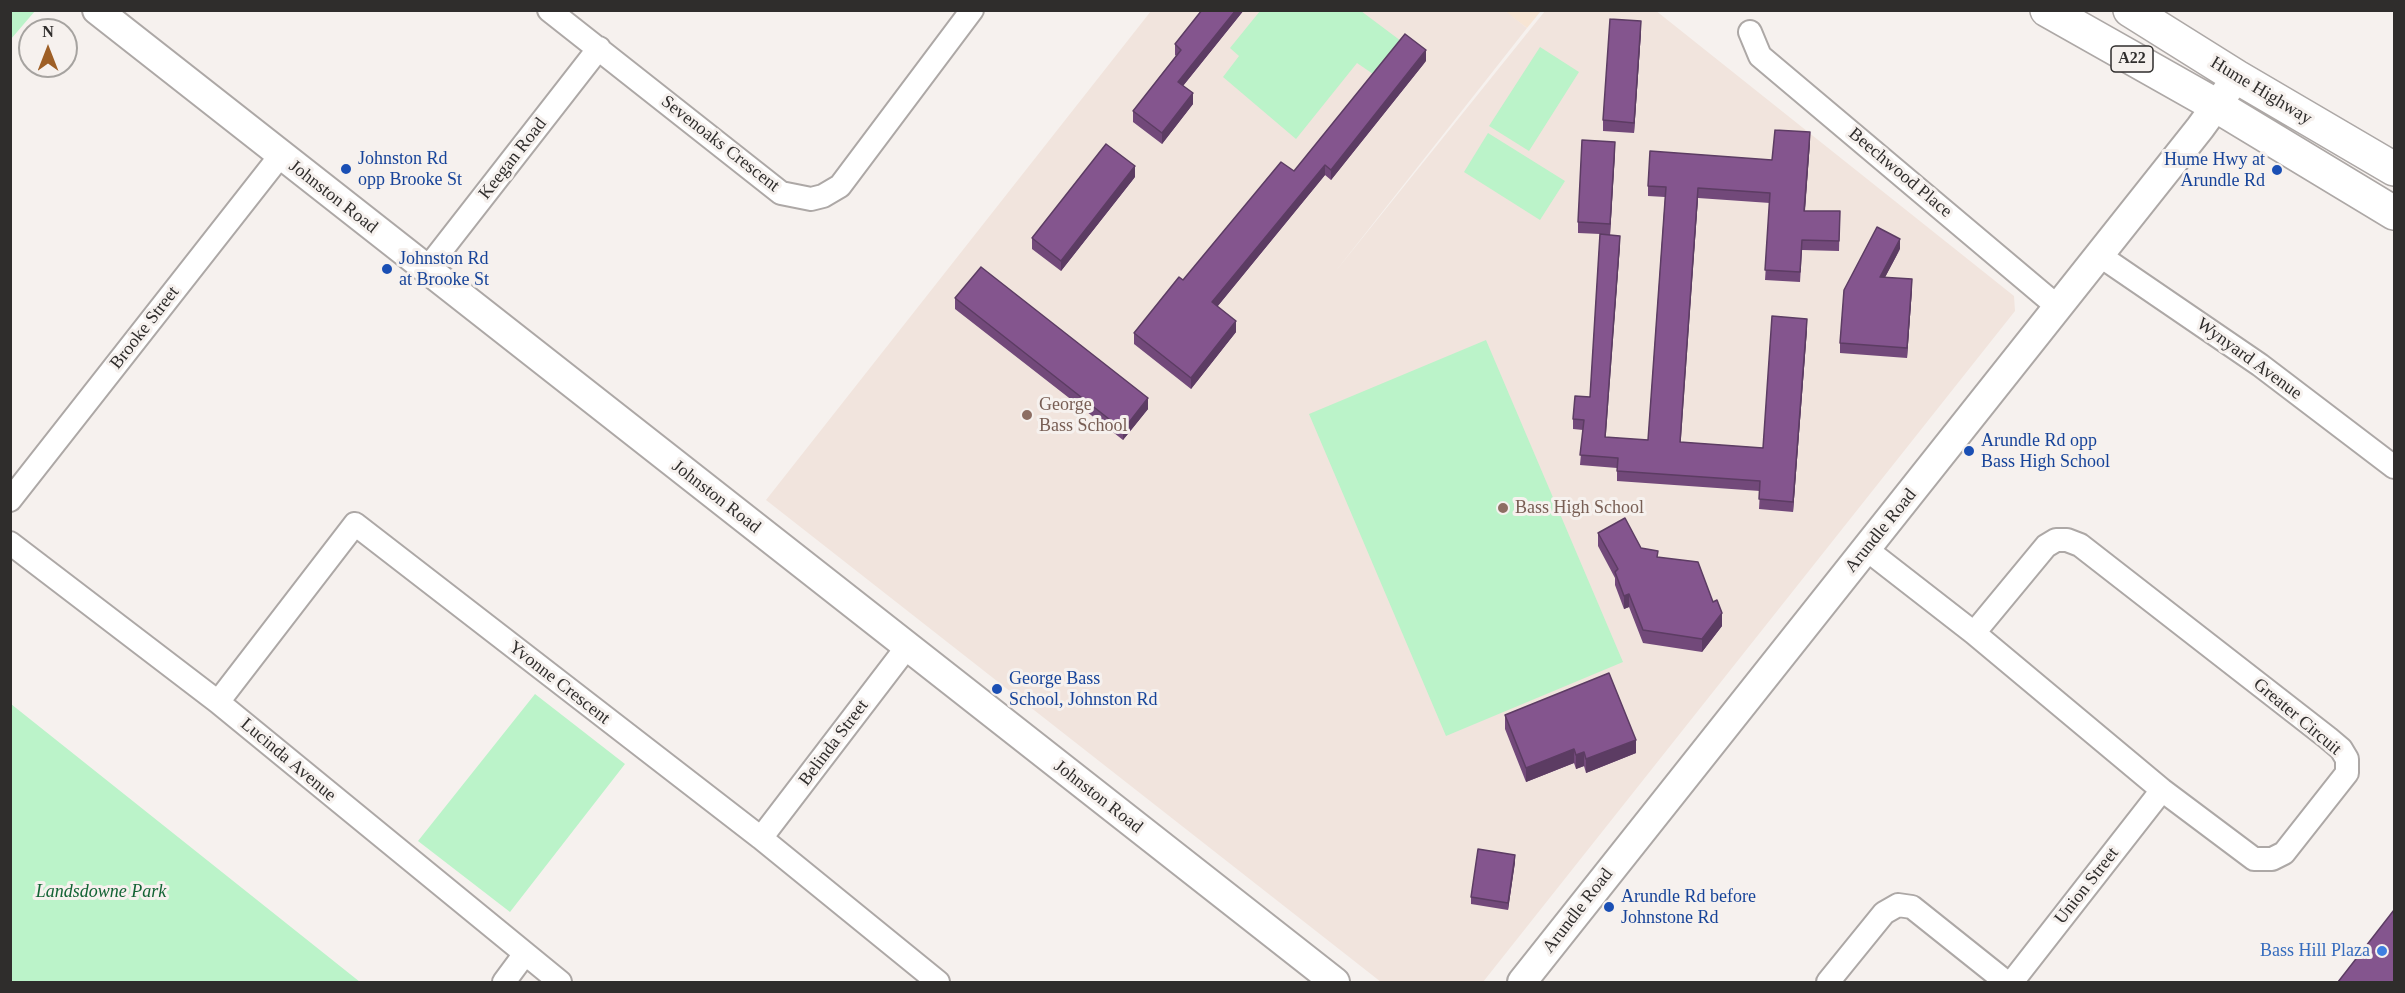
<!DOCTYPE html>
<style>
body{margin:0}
#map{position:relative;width:2405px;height:993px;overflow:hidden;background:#f6f1ee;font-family:Georgia,serif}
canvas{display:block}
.frame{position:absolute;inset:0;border:12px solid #2f2d2c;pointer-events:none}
.north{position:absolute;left:18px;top:18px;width:60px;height:60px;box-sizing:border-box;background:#f6f1ee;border:2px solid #a6a3a0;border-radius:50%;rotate:0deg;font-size:16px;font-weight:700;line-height:24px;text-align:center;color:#2f2d2c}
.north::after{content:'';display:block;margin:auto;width:21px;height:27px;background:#9e5f26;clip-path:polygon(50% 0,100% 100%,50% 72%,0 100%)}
</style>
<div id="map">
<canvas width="2405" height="993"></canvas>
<div class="frame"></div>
<div class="north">N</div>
</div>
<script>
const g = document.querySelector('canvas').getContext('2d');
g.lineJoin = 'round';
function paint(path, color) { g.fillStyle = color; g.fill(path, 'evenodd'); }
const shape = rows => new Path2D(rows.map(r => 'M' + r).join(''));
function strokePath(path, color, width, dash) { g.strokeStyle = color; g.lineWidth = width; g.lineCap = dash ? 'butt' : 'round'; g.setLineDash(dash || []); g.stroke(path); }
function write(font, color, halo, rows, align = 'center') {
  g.font = font + ' Georgia,serif'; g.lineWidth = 6; g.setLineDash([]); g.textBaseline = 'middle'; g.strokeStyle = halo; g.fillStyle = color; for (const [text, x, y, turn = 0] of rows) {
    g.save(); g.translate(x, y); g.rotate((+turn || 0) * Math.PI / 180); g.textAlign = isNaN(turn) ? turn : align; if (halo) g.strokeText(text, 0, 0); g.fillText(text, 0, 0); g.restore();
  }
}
const commercial = shape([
 [1504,11,1541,11,1527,28]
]);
const built = shape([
 [1504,10,1527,28,1335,272,1545,11,1655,10,2014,296,2015,311,1483,982,1381,982,766,500,1151,11]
]);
const green = shape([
 [11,10,35,11,11,39,10,11],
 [1260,11,1361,11,1405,44,1391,62,1385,59,1373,74,1357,63,1296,139,1223,77,1239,56,1230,48],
 [1540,47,1579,72,1529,151,1489,126],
 [1488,133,1565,181,1540,220,1464,172],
 [1486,340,1623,662,1446,736,1309,414],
 [535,694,625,764,510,912,418,841],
 [11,704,360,982,361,982,11,982]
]);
const minor = shape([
 [549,10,781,193,811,199,823,196,840,186,972,10],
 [1750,32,1760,56,2058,307],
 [2099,255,2260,365,2394,467],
 [426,270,599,48],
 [10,500,280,156],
 [10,543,218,702,560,982],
 [1866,549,1974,633,2162,790,2254,859,2272,859,2284,853,2347,773,2347,759,2341,749,2328,738,2080,545,2067,540,2056,540,2046,546,1974,633],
 [218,702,355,524,761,838,938,982],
 [761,838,907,647],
 [504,982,524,955],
 [1828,982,1884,913,1898,905,1912,907,2006,982],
 [2012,982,2162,790]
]);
const tertiary = shape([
 [97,10,1335,982],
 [1522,982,2200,128,2237,77]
]);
const trunk = shape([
 [2047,10,2217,106,2394,213],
 [2130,10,2237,77,2394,169]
]);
const wall = shape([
 [1202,10,1244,10,1183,86,1193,104,1162,144,1133,122,1133,111,1176,56,1175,55,1175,44],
 [1641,32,1634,133,1603,131,1603,120],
 [1426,61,1331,180,1325,175,1217,307,1236,332,1191,389,1134,344,1134,333,1183,280,1294,171],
 [1810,142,1805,211,1840,211,1839,251,1802,250,1800,282,1765,280,1770,203,1698,198,1680,442,1763,448,1807,329,1793,512,1759,509,1760,491,1617,481,1617,468,1580,465,1583,430,1573,429,1573,419,1590,397,1600,234,1578,233,1578,222,1615,152,1610,235,1620,245,1605,437,1648,440,1665,197,1648,196,1648,186,1772,160],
 [1135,177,1061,271,1032,249,1032,238],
 [1900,249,1885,277,1912,289,1907,358,1840,353,1840,343],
 [955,298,1148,409,1123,440,955,309],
 [1598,533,1641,548,1658,558,1722,626,1702,652,1643,643,1629,607,1624,609,1615,585,1615,578,1598,546],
 [1505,715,1636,753,1586,773,1584,766,1576,769,1574,763,1526,782,1505,729],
 [1515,862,1508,910,1471,904,1471,897]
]);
const shadedWall = shape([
 [1236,10,1244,10,1178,92,1178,82],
 [1641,21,1641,32,1634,133,1634,123],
 [1426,50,1426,61,1331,180,1331,170],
 [1193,93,1193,104,1162,144,1162,133],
 [1810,132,1810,142,1804,221,1804,211],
 [1615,142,1615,152,1610,235,1610,224],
 [1325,165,1325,175,1212,313,1212,302],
 [1135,166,1135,177,1061,271,1061,261],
 [1698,188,1698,198,1680,452,1680,442],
 [1620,236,1620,245,1605,447,1605,437],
 [1900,239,1900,249,1880,287,1880,277],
 [1912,279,1912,289,1907,358,1907,348],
 [1807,319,1807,329,1793,512,1793,502],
 [1236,321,1236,332,1191,389,1191,378],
 [1148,398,1148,409,1123,440,1123,430],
 [1629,594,1629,607,1624,609,1624,596],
 [1722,613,1722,626,1702,652,1702,639],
 [1636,740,1636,753,1586,773,1586,759],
 [1574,749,1574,763,1526,782,1526,768],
 [1584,752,1584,766,1576,769,1576,755],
 [1515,855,1515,862,1508,910,1508,903]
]);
const building = shape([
 [1202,10,1236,10,1178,82,1193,93,1162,133,1133,111,1181,50,1175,44,1202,10],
 [1610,19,1641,21,1634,123,1603,120,1610,19],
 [1405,34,1426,50,1331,170,1325,165,1212,302,1236,321,1191,378,1134,333,1179,277,1183,280,1281,162,1294,171,1405,34],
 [1775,130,1810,132,1804,211,1840,211,1839,241,1802,240,1800,272,1765,270,1770,193,1698,188,1680,442,1763,448,1772,316,1807,319,1793,502,1759,499,1760,481,1617,471,1618,458,1580,455,1584,420,1573,419,1575,396,1590,397,1600,234,1620,236,1605,437,1648,440,1666,187,1648,186,1650,151,1772,160,1775,130],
 [1582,140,1615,142,1610,224,1578,222,1582,140],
 [1106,144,1135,166,1061,261,1032,238,1106,144],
 [1877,227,1900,239,1880,277,1912,279,1907,348,1840,343,1844,290,1877,227],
 [981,267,1148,398,1123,430,955,298,981,267],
 [1625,518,1641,548,1658,551,1657,557,1698,562,1713,602,1717,600,1722,613,1702,639,1643,630,1629,594,1624,596,1615,572,1618,569,1598,533,1625,518],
 [1609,673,1636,740,1586,759,1584,752,1576,755,1574,749,1526,768,1505,715,1609,673],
 [1478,849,1515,855,1508,903,1471,897,1478,849],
 [2394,910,2394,982,2338,982,2394,910]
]);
const markers = [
 [346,169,6,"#1a4fb4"],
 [2277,170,6,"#1a4fb4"],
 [387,269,6,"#1a4fb4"],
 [1027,415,6,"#8d6e63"],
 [1969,451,6,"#1a4fb4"],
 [1503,508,6,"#8d6e63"],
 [997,689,6,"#1a4fb4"],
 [1609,907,6,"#1a4fb4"],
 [2382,951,6,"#3f7fe0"]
];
const shields = [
 [2132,59,42]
];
const shieldNames = [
 ["A22",2132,59]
];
const streetNames = [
 ["Hume Highway",2261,91,31],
 ["Sevenoaks Crescent",720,144,38],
 ["Keegan Road",513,159,-52],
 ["Beechwood Place",1900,173,40],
 ["Johnston Road",333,197,38],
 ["Brooke Street",145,328,-52],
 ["Wynyard Avenue",2249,359,36],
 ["Johnston Road",716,497,38],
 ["Arundle Road",1881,531,-51],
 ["Yvonne Crescent",559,683,38],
 ["Greater Circuit",2297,717,40],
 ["Belinda Street",834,743,-53],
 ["Lucinda Avenue",288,760,40],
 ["Johnston Road",1098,797,38],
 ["Union Street",2087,886,-52],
 ["Arundle Road",1578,911,-52]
];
const transitNames = [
 ["Johnston Rd",358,159],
 ["opp Brooke St",358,180],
 ["Hume Hwy at",2265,160,"right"],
 ["Arundle Rd",2265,181,"right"],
 ["Johnston Rd",399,259],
 ["at Brooke St",399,280],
 ["Arundle Rd opp",1981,441],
 ["Bass High School",1981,462],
 ["George Bass",1009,679],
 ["School, Johnston Rd",1009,700],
 ["Arundle Rd before",1621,897],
 ["Johnstone Rd",1621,918]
];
const educationNames = [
 ["George",1039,405],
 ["Bass School",1039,426],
 ["Bass High School",1515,508]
];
const parkNames = [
 ["Landsdowne Park",101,892]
];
const shopNames = [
 ["Bass Hill Plaza",2370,951]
];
paint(commercial, '#f7e5d4');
paint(built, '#f1e4dd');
paint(green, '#bbf3c9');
strokePath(minor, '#ada8a6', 26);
strokePath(tertiary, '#ada8a6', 32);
strokePath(trunk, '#ada8a6', 36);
strokePath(minor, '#fff', 22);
strokePath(tertiary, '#fff', 28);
strokePath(trunk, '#fff', 33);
paint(wall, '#72497a');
paint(shadedWall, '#5c3c63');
paint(building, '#84558e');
strokePath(building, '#5c3c63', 1.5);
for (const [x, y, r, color] of markers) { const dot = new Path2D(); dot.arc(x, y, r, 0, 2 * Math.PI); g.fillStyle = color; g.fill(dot); strokePath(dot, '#f6f1ee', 2); }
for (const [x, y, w] of shields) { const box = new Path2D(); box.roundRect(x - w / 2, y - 13, w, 26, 4.5); g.fillStyle = '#f6f1ee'; g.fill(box); strokePath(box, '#2f2d2c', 1.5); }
write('bold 16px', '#2f2d2c', null, shieldNames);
write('18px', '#2f2d2c', '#f6f1ee', streetNames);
write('18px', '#164399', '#f6f1ee', transitNames, 'left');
write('18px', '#785e54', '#f6f1ee', educationNames, 'left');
write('italic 18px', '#126334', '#f6f1ee', parkNames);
write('18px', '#366cbe', '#f6f1ee', shopNames, 'right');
</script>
